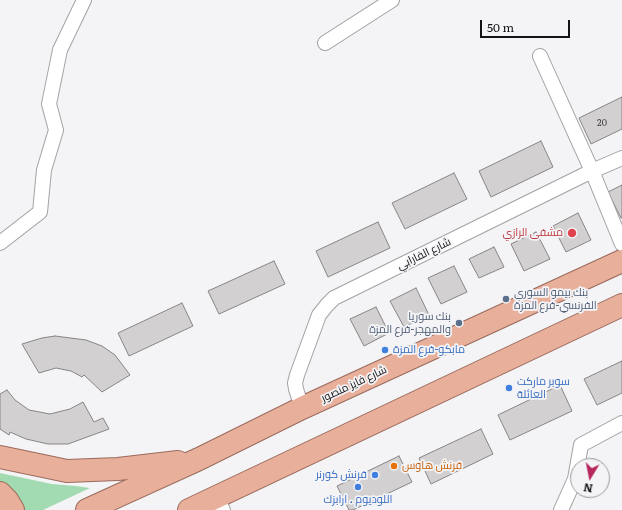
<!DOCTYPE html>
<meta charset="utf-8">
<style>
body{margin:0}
#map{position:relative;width:622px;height:510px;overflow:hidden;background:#f4f4f7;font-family:Literata,serif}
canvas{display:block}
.north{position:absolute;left:570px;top:458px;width:40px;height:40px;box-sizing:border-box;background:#f4f4f7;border:1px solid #9a9a9c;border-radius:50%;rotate:190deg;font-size:11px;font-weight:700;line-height:16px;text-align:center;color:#131314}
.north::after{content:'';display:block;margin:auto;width:14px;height:18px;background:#b7295e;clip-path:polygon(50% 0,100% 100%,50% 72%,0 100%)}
.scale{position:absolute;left:480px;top:20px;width:90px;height:18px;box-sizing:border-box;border:2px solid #131314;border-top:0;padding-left:5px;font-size:12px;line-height:14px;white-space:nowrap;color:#131314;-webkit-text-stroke:3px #f4f4f7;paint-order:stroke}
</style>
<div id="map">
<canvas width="622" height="510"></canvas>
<div class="north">N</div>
<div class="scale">50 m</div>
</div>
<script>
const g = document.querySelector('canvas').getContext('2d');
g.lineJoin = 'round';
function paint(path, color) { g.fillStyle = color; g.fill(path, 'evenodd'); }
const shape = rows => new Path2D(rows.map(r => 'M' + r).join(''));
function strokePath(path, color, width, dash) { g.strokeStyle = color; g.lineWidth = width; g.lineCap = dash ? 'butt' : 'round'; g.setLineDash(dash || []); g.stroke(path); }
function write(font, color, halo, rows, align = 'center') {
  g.font = font + ' Literata,Cairo,serif'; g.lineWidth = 3.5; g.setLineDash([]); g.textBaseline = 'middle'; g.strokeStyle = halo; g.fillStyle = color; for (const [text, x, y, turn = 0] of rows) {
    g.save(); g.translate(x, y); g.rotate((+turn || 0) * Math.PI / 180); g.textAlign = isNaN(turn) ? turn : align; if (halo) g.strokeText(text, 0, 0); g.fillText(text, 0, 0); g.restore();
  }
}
const green = shape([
 [0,473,52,484,76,486,90,488,43,510,25,510,0,486]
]);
const building = shape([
 [622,97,622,129,591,144,579,118,622,97],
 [541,141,553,167,491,197,479,171,541,141],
 [454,173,467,199,405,229,392,203,454,173],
 [622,185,622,218,621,218,608,192,622,185],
 [578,213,591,240,566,252,553,226,578,213],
 [378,222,390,248,328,277,316,251,378,222],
 [536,232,550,259,524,271,511,244,536,232],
 [494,247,504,267,479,278,469,259,494,247],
 [274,261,285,284,219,314,208,291,274,261],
 [454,266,467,292,441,304,428,278,454,266],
 [416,288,429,315,404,327,390,301,416,288],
 [182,303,193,326,129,356,118,333,182,303],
 [376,307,389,333,364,346,350,319,376,307],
 [55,336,86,340,102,346,115,355,130,375,102,392,84,375,82,377,71,371,56,368,39,373,22,344,42,338,55,336],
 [622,361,622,393,597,405,584,379,622,361],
 [560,385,572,411,510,440,498,415,560,385],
 [7,390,15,400,29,410,50,414,70,409,83,402,94,422,103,418,109,429,68,444,48,444,26,439,10,432,9,435,0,429,0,394,7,390],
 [481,429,493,454,431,484,419,458,481,429],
 [399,456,412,482,353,510,349,510,337,486,399,456]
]);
const minor = shape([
 [325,43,392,0],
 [540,56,592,171,622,244],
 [0,243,40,212,44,170,56,130,49,104,60,50,84,0],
 [302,408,296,389,295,383,297,375,319,315,327,305,334,298,592,171,622,158],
 [216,497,223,510],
 [561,510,575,479,581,445,622,423]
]);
const trunk = shape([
 [0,457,67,471,118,469,178,462],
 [0,493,7,500,13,510],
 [87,510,199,459,302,408,622,261],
 [189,510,622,305]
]);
const markers = [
 [572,233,5,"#e0444e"],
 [506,299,4,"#5c6f8a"],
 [459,323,4,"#5c6f8a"],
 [385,350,4,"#3f7fe0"],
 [509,388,4,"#3f7fe0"],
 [394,466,4,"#e8710a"],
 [375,475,4,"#3f7fe0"],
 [358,487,4,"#3f7fe0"]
];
const numberNames = [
 ["20",602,123]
];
const healthNames = [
 ["مشفى الرازي",563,233]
];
const streetNames = [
 ["شارع الفارابي",424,254,-26],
 ["شارع فايز منصور",354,384,-25]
];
const serviceNames = [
 ["بنك بيمو السوري",514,293],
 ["الفرنسي-فرع المزة",514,306],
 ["بنك سوريا",451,317,"right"],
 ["والمهجر-فرع المزة",451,330,"right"]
];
const shopNames = [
 ["مابكو-فرع المزة",393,350],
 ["سوبر ماركت",517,382],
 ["العائلة",517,395],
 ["فرنش كورنر",367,475,"right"],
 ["اللوديوم . ارابزك",358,500,"center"]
];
const foodNames = [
 ["فرنش هاوس",402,466]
];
paint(green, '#a2dab1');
paint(building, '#d3d0d1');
strokePath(building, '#878486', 1);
strokePath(minor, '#a2a2a5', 16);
strokePath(trunk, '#9a6b5c', 24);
strokePath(minor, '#fff', 14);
strokePath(trunk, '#e8af9b', 22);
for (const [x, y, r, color] of markers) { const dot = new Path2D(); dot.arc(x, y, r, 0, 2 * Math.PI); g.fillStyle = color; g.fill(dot); strokePath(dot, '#f4f4f7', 1.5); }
write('9px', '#434243', null, numberNames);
write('11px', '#be3a42', '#f4f4f7', healthNames, 'right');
write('11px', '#131314', '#f4f4f7', streetNames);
write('11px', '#4e5e75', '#f4f4f7', serviceNames, 'left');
write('11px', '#366cbe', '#f4f4f7', shopNames, 'left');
write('11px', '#c56008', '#f4f4f7', foodNames, 'left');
</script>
